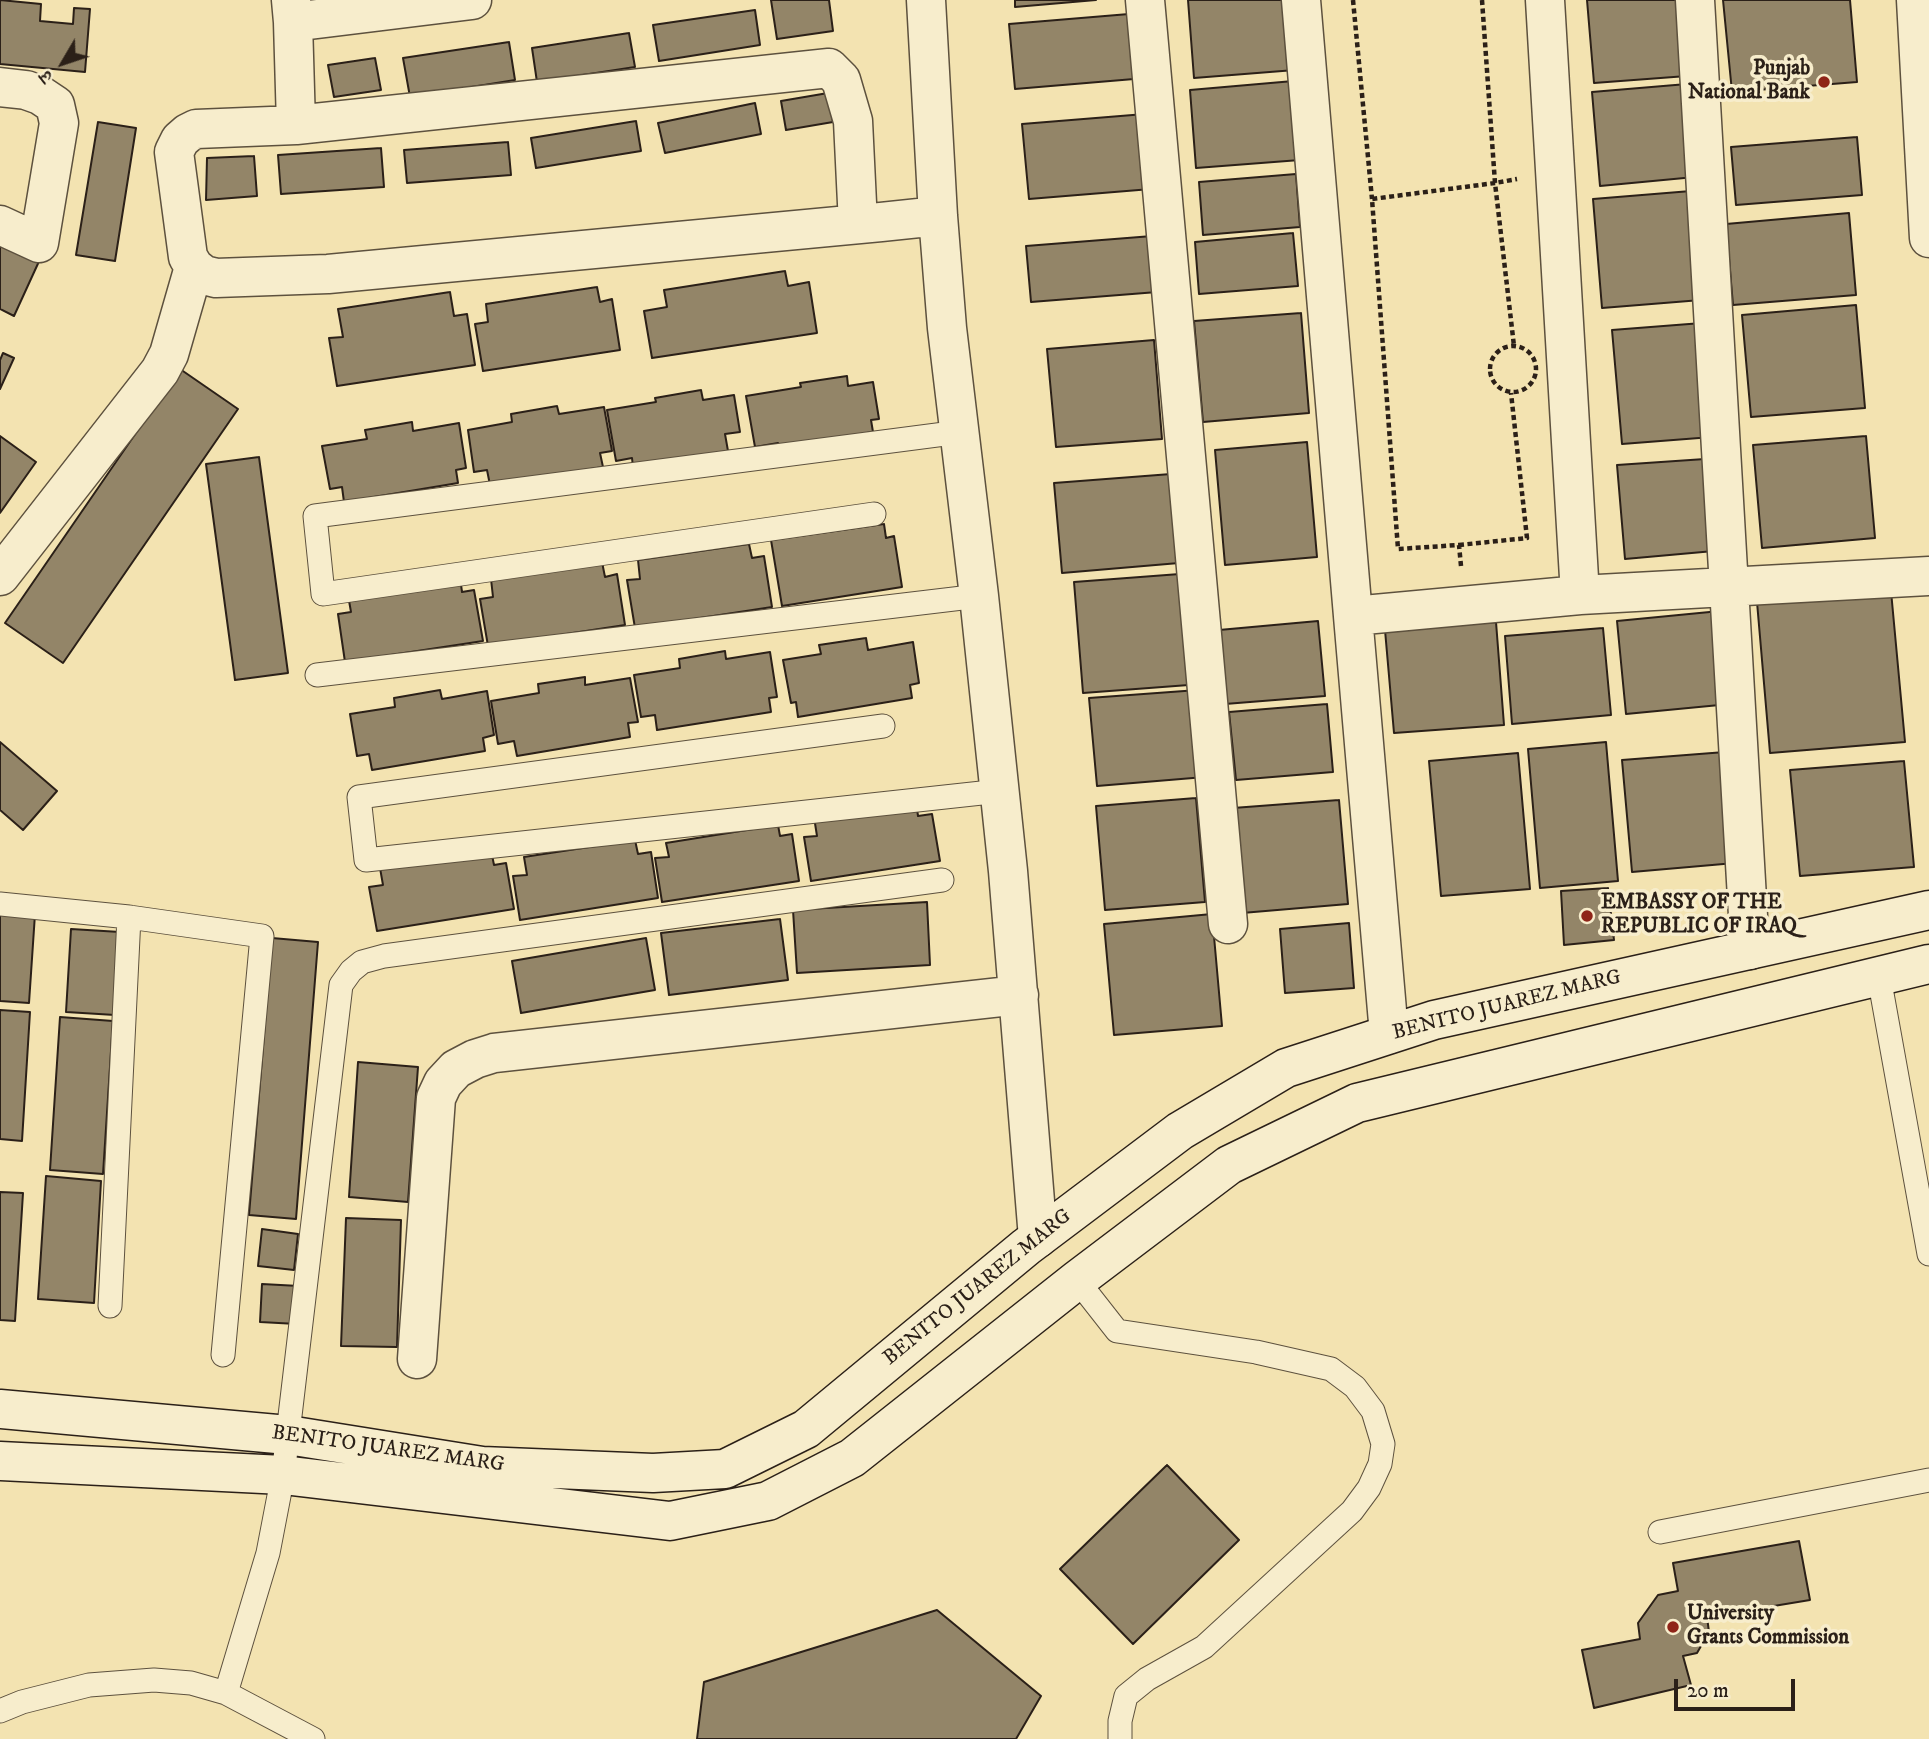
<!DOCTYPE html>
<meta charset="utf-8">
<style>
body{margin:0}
#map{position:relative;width:1929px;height:1739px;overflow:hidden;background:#f3e3b1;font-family:"IM FELL DW Pica","Noto Serif Devanagari",serif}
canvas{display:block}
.north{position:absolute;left:28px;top:28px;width:70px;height:70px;-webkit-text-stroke:5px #f7edcc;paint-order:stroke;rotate:231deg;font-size:19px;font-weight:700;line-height:28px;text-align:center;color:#2b2018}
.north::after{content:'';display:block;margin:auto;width:24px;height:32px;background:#2b2018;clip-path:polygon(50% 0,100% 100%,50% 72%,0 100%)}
.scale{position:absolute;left:1674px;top:1679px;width:121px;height:32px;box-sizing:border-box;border:4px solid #2b2018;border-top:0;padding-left:9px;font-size:21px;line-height:24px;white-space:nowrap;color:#2b2018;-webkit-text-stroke:5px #f7edcc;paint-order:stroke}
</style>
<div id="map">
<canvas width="1929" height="1739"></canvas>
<div class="north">उ</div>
<div class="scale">20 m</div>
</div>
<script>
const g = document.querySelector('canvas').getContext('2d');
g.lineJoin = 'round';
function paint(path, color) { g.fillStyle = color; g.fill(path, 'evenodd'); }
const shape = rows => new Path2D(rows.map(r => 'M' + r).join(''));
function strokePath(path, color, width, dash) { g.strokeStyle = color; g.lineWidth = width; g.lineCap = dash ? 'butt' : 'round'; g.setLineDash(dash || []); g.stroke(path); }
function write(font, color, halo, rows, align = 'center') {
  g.font = font + ' "IM FELL DW Pica",serif'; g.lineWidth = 7; g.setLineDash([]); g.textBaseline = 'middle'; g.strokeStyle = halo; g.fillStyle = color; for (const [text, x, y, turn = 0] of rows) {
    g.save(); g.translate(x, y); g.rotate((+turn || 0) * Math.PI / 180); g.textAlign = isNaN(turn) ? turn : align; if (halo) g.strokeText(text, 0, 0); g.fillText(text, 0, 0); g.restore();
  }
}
const building = shape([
 [0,0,41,4,40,21,73,24,74,8,90,9,85,72,0,64,0,0],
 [771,0,829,0,833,31,777,39,771,0],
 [1015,0,1096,0,1015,7,1015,0],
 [1188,0,1289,0,1295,70,1194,78,1188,0],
 [1587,0,1680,0,1687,76,1594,83,1587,0],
 [1723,0,1850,0,1857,82,1732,92,1723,0],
 [755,10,760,45,659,61,653,25,755,10],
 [1129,14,1134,79,1015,89,1009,24,1129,14],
 [629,33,635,67,537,82,532,48,629,33],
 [509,42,515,80,410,97,403,58,509,42],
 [375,58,381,90,334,97,328,65,375,58],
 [1305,80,1313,159,1196,168,1190,90,1305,80],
 [1687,84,1695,177,1600,186,1592,92,1687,84],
 [828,93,833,122,786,130,781,101,828,93],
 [755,103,761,134,665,153,658,123,755,103],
 [1145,114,1151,189,1029,199,1022,124,1145,114],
 [636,121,641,151,536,168,531,138,636,121],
 [98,122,136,128,115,261,76,255,98,122],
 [1857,137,1862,195,1736,205,1731,147,1857,137],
 [508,142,511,175,407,183,404,150,508,142],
 [381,148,384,187,281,194,278,155,381,148],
 [254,156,257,196,206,200,207,158,254,156],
 [1296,174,1300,227,1203,235,1199,182,1296,174],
 [1691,191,1701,300,1602,308,1593,199,1691,191],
 [1849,213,1856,295,1733,305,1726,224,1849,213],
 [1293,233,1298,286,1199,294,1195,242,1293,233],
 [1165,235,1170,291,1031,302,1026,246,1165,235],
 [0,238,41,257,14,316,0,309,0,238],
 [785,271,788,286,809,282,817,333,652,358,644,311,667,307,664,290,785,271],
 [597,287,600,302,612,299,620,350,483,371,475,324,488,322,486,304,597,287],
 [450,292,454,316,467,314,475,365,337,386,329,338,343,337,338,309,450,292],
 [1856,305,1865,408,1751,417,1742,315,1856,305],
 [1301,313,1309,413,1203,422,1194,321,1301,313],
 [1702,323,1712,437,1622,444,1612,330,1702,323],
 [1154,340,1162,439,1056,447,1047,349,1154,340],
 [3,353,14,358,0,389,0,360,3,353],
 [180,369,238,409,63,663,5,623,180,369],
 [847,376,848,386,873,382,879,419,871,420,873,432,778,447,778,443,755,447,746,396,801,387,800,383,847,376],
 [701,390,703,400,734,395,740,432,725,434,728,451,633,467,632,458,616,461,607,410,656,402,655,398,701,390],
 [557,406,559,414,604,407,612,451,600,453,603,467,490,485,487,470,474,472,468,430,512,422,511,414,557,406],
 [412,422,413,431,459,423,466,468,456,470,458,483,344,502,342,487,330,489,322,446,367,439,365,430,412,422],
 [0,436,36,462,0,513,0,436],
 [1866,436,1875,538,1762,548,1753,445,1866,436],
 [1307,442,1317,557,1225,565,1215,450,1307,442],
 [259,457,288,673,235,680,206,464,259,457],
 [1705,459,1714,551,1625,559,1617,465,1705,459],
 [1171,474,1179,563,1062,573,1054,483,1171,474],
 [884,524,886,538,894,536,902,587,782,606,771,540,884,524],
 [749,544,752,558,764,556,772,607,635,628,627,580,640,579,638,560,749,544],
 [602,562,605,577,617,574,625,625,488,646,480,599,493,597,491,579,602,562],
 [1193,573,1202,684,1083,693,1074,582,1193,573],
 [460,577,462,592,474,590,483,641,345,662,338,614,351,612,348,595,460,577],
 [1891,591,1905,742,1770,753,1757,602,1891,591],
 [1720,611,1730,704,1626,714,1617,621,1720,611],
 [1318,621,1325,696,1225,704,1219,630,1318,621],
 [1496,622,1504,725,1394,733,1385,630,1496,622],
 [1603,628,1611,715,1512,724,1505,636,1603,628],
 [866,638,868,650,913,642,919,683,910,685,912,698,798,717,796,702,791,703,783,660,821,654,819,645,866,638],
 [725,651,726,659,770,652,777,697,769,698,771,712,657,730,655,715,641,717,634,675,680,668,679,659,725,651],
 [585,677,585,685,630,678,638,722,628,723,630,737,517,756,514,741,498,744,491,701,539,693,538,684,585,677],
 [440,690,442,699,487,691,494,735,483,738,485,751,372,770,369,754,357,756,350,714,395,707,394,698,440,690],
 [1198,690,1205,777,1097,786,1089,698,1198,690],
 [1327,704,1333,772,1236,780,1229,712,1327,704],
 [0,742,57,791,23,830,0,810,0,742],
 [1606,742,1618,881,1540,888,1528,749,1606,742],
 [1725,752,1735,863,1632,872,1622,760,1725,752],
 [1518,753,1530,889,1441,896,1429,761,1518,753],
 [1904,761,1914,867,1800,876,1790,770,1904,761],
 [1196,798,1205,902,1105,910,1096,806,1196,798],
 [1339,800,1348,904,1242,913,1233,808,1339,800],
 [916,802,918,816,932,814,940,861,811,881,804,837,817,836,814,817,916,802],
 [778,825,780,836,792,834,799,881,662,902,655,858,669,857,666,843,778,825],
 [635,840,638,854,651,852,658,898,520,920,513,876,527,875,524,857,635,840],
 [491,850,494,865,506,863,514,909,377,931,369,887,383,885,380,868,491,850],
 [1608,888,1614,940,1564,945,1561,891,1608,888],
 [927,902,930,965,797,973,793,910,927,902],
 [0,912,35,914,29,1003,0,1001,0,912],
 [1212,914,1222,1026,1114,1035,1104,924,1212,914],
 [780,919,788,980,669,995,661,933,780,919],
 [1349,923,1354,988,1285,993,1280,929,1349,923],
 [71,929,120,932,115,1015,66,1012,71,929],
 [272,938,318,942,296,1219,249,1215,272,938],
 [646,938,655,990,521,1013,512,961,646,938],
 [0,1010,30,1012,22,1141,0,1139,0,1010],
 [60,1017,113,1021,103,1174,50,1170,60,1017],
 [358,1062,418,1067,408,1202,349,1197,358,1062],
 [46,1176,101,1181,94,1303,38,1299,46,1176],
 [0,1192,23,1193,15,1321,0,1320,0,1192],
 [346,1218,401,1220,397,1347,341,1346,346,1218],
 [262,1229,298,1234,294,1270,258,1266,262,1229],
 [262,1284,299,1286,297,1324,260,1322,262,1284],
 [1167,1465,1239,1540,1133,1644,1060,1569,1167,1465],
 [1799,1541,1810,1600,1707,1617,1709,1632,1697,1653,1683,1656,1691,1685,1594,1708,1582,1650,1640,1639,1638,1623,1658,1595,1678,1591,1673,1563,1799,1541],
 [937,1610,1041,1696,1016,1739,697,1739,704,1682,937,1610]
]);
const path = shape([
 [1353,0,1372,199],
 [1482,0,1495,183,1517,179],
 '1490 369a23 23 0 1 1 46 0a23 23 0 1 1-46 0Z',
 [1459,545,1527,538,1511,393],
 [1461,566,1459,545,1398,549,1372,199,1495,183,1514,346]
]);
const lane = shape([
 [874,514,323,594,315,516,960,432],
 [317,675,979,596],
 [883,726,359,797,366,860,1000,791],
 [0,904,129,917,262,936,223,1355],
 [1879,977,1929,1254],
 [1077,1280,1117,1331,1256,1352,1331,1369,1355,1387,1373,1411,1383,1444,1380,1464,1369,1488,1352,1511,1204,1647,1147,1679,1126,1696,1120,1721,1120,1739],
 [110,1306,129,917],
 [1660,1532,1929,1480],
 [226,1693,268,1553,283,1475,341,985,351,971,362,962,384,956,942,880],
 [0,1711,22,1702,89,1685,154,1680,191,1683,226,1693,313,1739]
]);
const street = shape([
 [291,0,293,22,472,0],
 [926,0,938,216,947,328,979,596,1008,871,1038,1238],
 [1145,0,1228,924],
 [1301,0,1353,616],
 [1545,0,1580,595],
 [1695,0,1750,950],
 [1916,0,1929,238],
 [293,22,296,125],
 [0,87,26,90,40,95,55,105,59,123,39,243,0,225],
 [858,224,853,121,841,80,829,68,296,125,196,129,188,133,180,140,174,152,188,257,194,267,204,275,216,278,328,274,881,222,938,216],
 [0,576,160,371,169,354,194,267],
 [1389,1034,1353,616,1580,595,1929,576],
 [417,1359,436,1098,443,1083,456,1069,475,1059,494,1053,1019,995]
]);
const secondary = shape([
 [0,1409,288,1435,482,1466,653,1473,725,1469,806,1429,1026,1247,1180,1131,1286,1068,1434,1020,1929,910],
 [0,1461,283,1475,670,1521,768,1501,852,1458,1077,1280,1229,1165,1357,1103,1929,964]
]);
const markers = [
 [1824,82,7,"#8f2418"],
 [1587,916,7,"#8f2418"],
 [1673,1627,7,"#8f2418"]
];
const poiNames = [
 ["Punjab",1810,70,"right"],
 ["National Bank",1810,94,"right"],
 ["EMBASSY OF THE",1601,904],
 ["REPUBLIC OF IRAQ",1601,928],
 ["University",1687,1615],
 ["Grants Commission",1687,1639]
];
const streetNames = [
 ["BENITO JUAREZ MARG",1507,1006,-14],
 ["BENITO JUAREZ MARG",978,1288,-39],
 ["BENITO JUAREZ MARG",388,1450,8]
];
paint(building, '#938568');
strokePath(building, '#2b2018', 2);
strokePath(lane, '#5d513e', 25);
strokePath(street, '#5d513e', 41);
strokePath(secondary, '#2b2018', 41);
strokePath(path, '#2b2018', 4.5, [5, 3.5]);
strokePath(lane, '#f7edcc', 23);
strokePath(street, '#f7edcc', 38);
strokePath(secondary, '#f7edcc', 38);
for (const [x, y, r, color] of markers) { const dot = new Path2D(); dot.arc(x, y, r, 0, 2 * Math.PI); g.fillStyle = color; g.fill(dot); strokePath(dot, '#f7edcc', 2.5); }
write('bold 21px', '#2b2018', '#f7edcc', poiNames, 'left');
write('21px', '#2b2018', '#f7edcc', streetNames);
</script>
